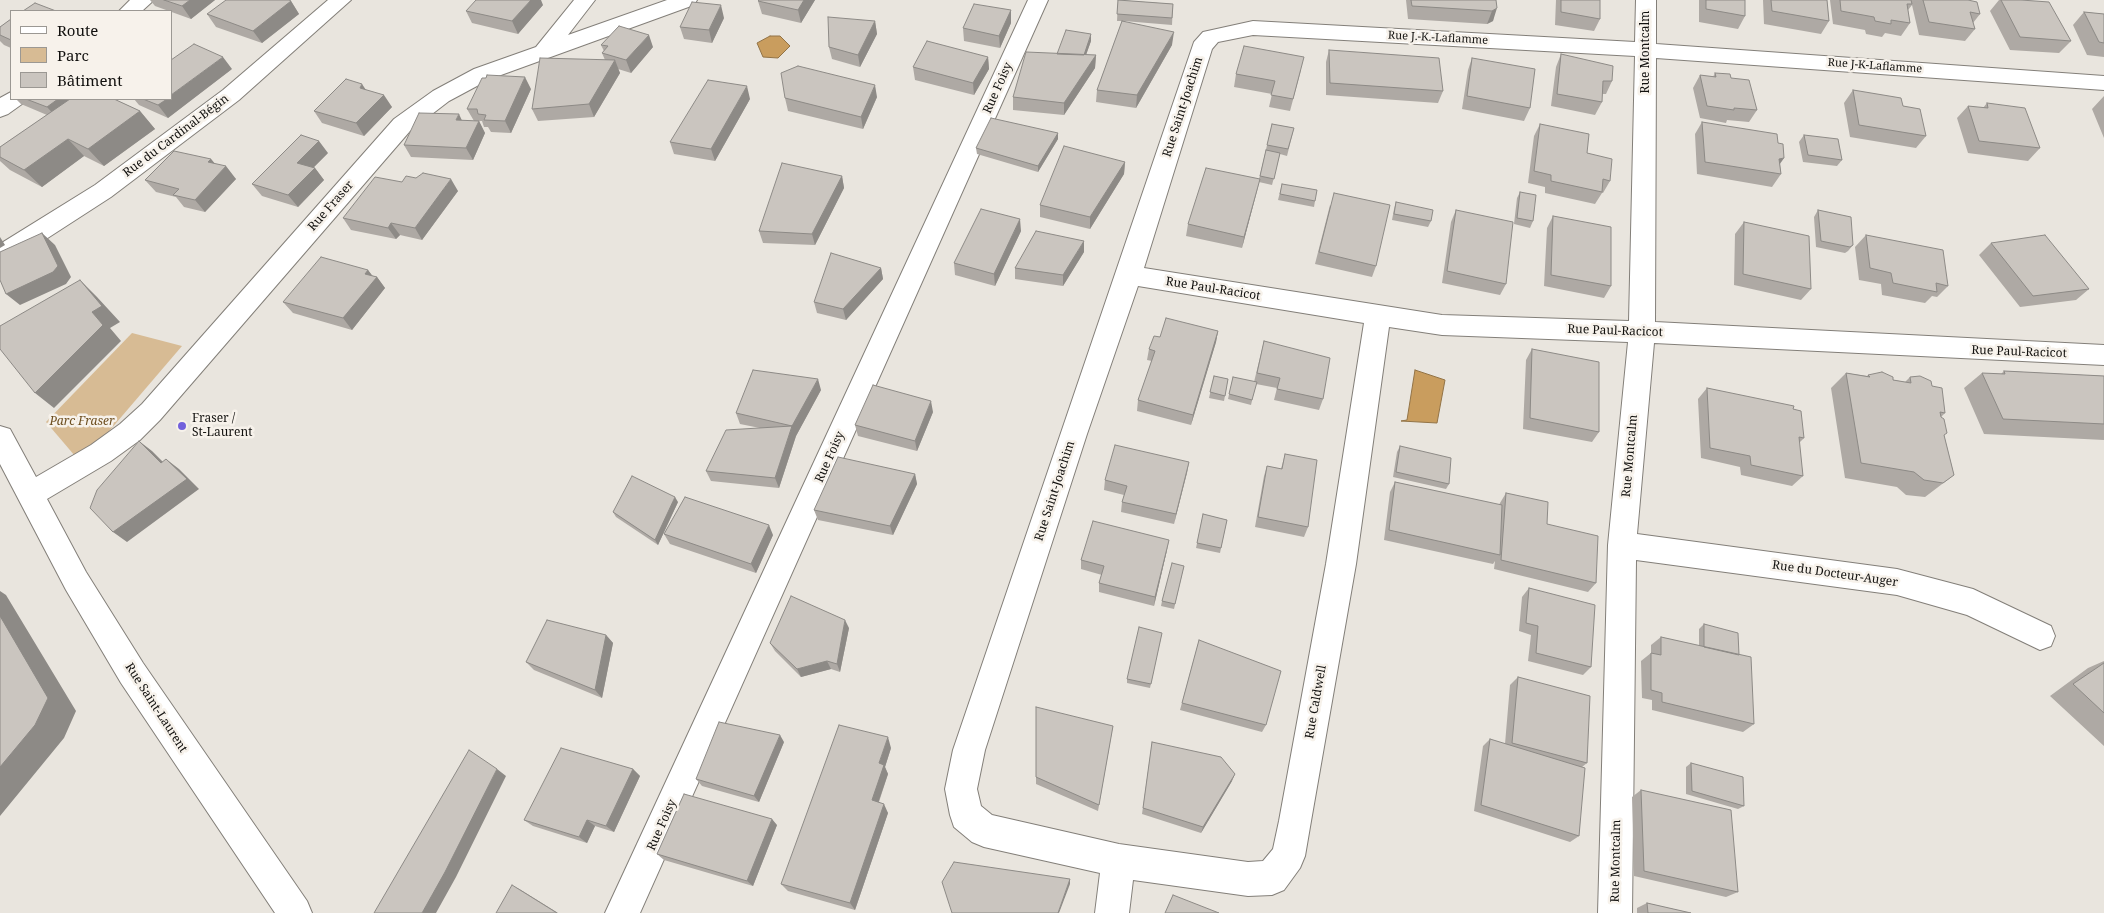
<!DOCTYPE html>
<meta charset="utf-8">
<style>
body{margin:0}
#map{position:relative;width:2104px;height:913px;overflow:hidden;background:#e9e5de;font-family:"Noto Serif",serif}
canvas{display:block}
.legend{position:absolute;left:10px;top:10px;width:162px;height:90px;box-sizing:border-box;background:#f7f2eb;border:1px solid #9b9893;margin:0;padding:6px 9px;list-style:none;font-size:15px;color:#11100e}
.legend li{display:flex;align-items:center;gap:10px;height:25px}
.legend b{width:25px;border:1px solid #9b9893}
</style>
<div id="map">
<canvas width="2104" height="913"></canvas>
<ul class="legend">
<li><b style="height:6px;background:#fff"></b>Route</li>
<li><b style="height:14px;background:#d7bb94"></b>Parc</li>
<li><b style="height:14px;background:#cac5bf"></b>Bâtiment</li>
</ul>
</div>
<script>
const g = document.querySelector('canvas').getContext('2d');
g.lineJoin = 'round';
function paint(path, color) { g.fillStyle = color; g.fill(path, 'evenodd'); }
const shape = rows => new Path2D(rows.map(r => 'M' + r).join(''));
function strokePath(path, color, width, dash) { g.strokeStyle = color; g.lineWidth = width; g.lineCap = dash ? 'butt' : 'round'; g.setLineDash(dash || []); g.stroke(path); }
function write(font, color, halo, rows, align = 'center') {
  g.font = font + ' "Noto Serif",serif'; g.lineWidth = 5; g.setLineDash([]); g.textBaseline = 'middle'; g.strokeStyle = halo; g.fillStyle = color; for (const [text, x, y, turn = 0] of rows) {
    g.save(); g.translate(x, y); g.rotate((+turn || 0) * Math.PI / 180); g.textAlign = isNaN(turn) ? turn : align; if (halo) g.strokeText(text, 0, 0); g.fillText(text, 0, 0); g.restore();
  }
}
const green = shape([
 [132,333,182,346,87,457,75,456,46,422]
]);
const water = shape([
 [770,36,780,36,790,46,778,58,763,57,757,43,770,36],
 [1415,370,1445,380,1437,423,1401,421,1407,420,1415,370]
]);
const minor = shape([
 [130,0,154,0,142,11,119,11,130,0],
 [328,0,351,0,239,100,111,197,9,263,0,265,0,244,95,185,223,90,328,0],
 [574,0,595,0,568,35,667,0,697,0,694,5,490,79,449,101,410,131,160,420,140,440,111,461,47,499,86,572,143,663,307,901,312,913,275,913,121,683,66,590,0,464,0,426,10,429,36,477,91,445,120,424,142,404,394,119,433,91,474,69,536,47,574,0],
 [1028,0,1048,0,640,913,605,913,1028,0],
 [1636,0,1656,0,1656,44,2104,76,2104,90,1656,58,1655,322,2104,345,2104,365,1654,343,1637,534,1897,569,1973,589,2051,626,2055,636,2051,646,2040,650,1967,615,1897,595,1636,560,1632,913,1598,913,1608,545,1628,342,1442,335,1389,327,1356,564,1311,821,1305,856,1300,868,1284,890,1272,895,1248,896,1133,880,1129,913,1095,913,1100,873,984,847,972,842,954,827,950,815,945,789,953,750,1194,42,1203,32,1253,21,1635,42,1636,0],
 [1253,35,1635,56,1629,321,1442,315,1144,268,1212,49,1218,42,1253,35],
 [1138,286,1364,323,1326,564,1279,821,1273,849,1263,861,1248,862,1119,844,992,815,981,806,977,789,985,750,1087,434,1138,286],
 [11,92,11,99,25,99,22,104,8,114,0,117,0,98,11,92]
]);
const wall = shape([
 [150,0,215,0,191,19,155,6],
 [759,0,815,0,801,23,762,14,758,1],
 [1118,0,1173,4,1172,25,1124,21,1172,45,1136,108,1096,102,1097,90,1122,21,1117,21],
 [1406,0,1496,0,1493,21,1487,24,1408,19],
 [1556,0,1600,0,1600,19,1594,31,1555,25],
 [1699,0,1745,0,1745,16,1738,29,1699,22],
 [1763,0,1827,0,1829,21,1821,34,1764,24],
 [1830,0,1968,0,1980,14,1973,23,1975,29,1965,41,1919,35,1912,5,1908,10,1910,23,1901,36,1885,33,1882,37,1866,34,1865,30,1833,24],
 [1999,0,2021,0,2071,41,2059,53,2010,50,1990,11],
 [291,1,299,14,262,43,216,27,207,14],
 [543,5,518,34,472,23,466,11],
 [1011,10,1011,23,1000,48,964,41,963,28],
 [2084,12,2104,14,2104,57,2087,55,2073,25],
 [724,18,712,43,684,39,680,27],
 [11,19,11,48,4,45,0,41,0,27],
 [875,21,877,34,860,67,832,59,829,47],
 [1091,41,1086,55,1096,55,1095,68,1064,115,1013,110,1013,97,1057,54],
 [601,45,653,47,631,73,618,69,620,73,594,117,538,121,532,109,605,60,602,53,604,51],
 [1329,50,1443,91,1438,103,1326,95,1326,62],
 [1561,54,1612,81,1606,94,1602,94,1602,102,1595,115,1551,106,1556,67],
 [988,57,989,69,974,95,915,80,913,67],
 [1472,58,1530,108,1524,121,1462,109,1468,70],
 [232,69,168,118,139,105,134,99,171,99],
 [1301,70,1290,111,1269,107,1272,94,1234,87,1236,74],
 [1715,73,1731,78,1757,110,1749,122,1727,120,1726,123,1700,118,1693,88,1700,75,1713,77],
 [365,89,392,107,364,136,322,123,314,111],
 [531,89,511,133,491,132,488,127,484,127,482,121,479,121,485,133,473,160,411,157,404,145,462,120,474,121,467,109],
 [1853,90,1903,106,1926,136,1916,148,1850,137,1844,103],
 [2104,96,2104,138,2092,109],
 [877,97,863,129,788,111,785,98],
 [16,99,114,99,140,111,155,129,104,166,84,156,42,187,10,170,0,161,0,147,47,115,21,104],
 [750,99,715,161,674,154,670,142],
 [1987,103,2040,148,2028,161,1968,153,1957,118,1968,106,1983,108],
 [1702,122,1778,143,1784,158,1780,164,1781,174,1772,187,1697,174,1695,134],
 [1272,124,1294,128,1287,156,1280,154,1272,185,1259,182,1242,248,1186,236,1188,224,1259,179],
 [1540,124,1587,153,1610,181,1603,193,1602,193,1595,204,1545,193,1545,187,1528,183,1534,136],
 [1058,133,1058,139,1038,172,977,154,976,148],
 [1804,135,1842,160,1837,166,1803,162,1799,142],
 [328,153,313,168,315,168,324,180,298,207,262,196,252,184],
 [211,159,215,164,236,179,205,212,184,207,176,197,156,192,145,180],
 [1125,162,1124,174,1090,229,1040,217,1040,205],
 [842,176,844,188,815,245,763,243,759,231],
 [402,182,458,191,422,240,400,235,396,239,351,230,343,218],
 [1282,184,1315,201,1314,207,1278,200],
 [1520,192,1533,221,1530,228,1514,224,1517,198],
 [1396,202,1431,221,1428,227,1392,220,1394,209],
 [1330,205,1376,266,1372,277,1315,264],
 [1456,210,1506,284,1500,295,1442,283,1451,222],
 [1818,210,1853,245,1848,251,1845,253,1816,247,1814,217],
 [1553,216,1611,286,1604,298,1544,286,1547,228],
 [1744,222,1811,289,1801,300,1734,285,1735,234],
 [1021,231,995,286,955,275,954,263],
 [1866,235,1948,286,1937,297,1932,296,1925,303,1882,295,1881,284,1859,280,1855,247],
 [1991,243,2089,289,2076,300,2020,307,1979,255],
 [1084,252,1063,286,1015,279,1015,268],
 [881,268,883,279,846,320,817,313,814,302],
 [368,270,372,276,377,277,385,288,352,330,293,313,283,302],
 [1218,331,1216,342,1191,425,1137,411,1138,400,1152,361,1147,360,1149,349,1160,337],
 [1264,341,1323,399,1319,410,1274,400,1277,388,1256,384,1251,405,1228,399,1233,377,1254,382],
 [1532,349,1599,432,1592,442,1523,429,1526,360],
 [2004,371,2104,376,2104,440,1984,434,1964,388,1982,373,2001,374],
 [1846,373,1867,376,1868,375,1905,382,1910,377,1932,386,1945,413,1941,417,1944,435,1954,475,1925,497,1906,495,1897,487,1845,478,1831,388],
 [1214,376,1228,379,1224,401,1209,398],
 [1707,388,1793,409,1804,438,1799,443,1803,476,1792,486,1741,475,1740,467,1701,458,1698,399],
 [821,390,796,436,779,488,711,481,706,471,760,428,740,424,736,413],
 [933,412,917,451,858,436,855,425],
 [1400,446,1449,484,1446,489,1393,477,1397,452],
 [1285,454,1308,527,1304,537,1255,527,1264,476,1267,466,1281,469],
 [1189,462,1174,524,1121,512,1122,502,1124,495,1104,490,1105,480],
 [915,474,917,484,893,535,818,520,814,510],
 [1395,482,1499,505,1500,503,1506,493,1547,524,1596,583,1588,592,1494,569,1495,561,1493,564,1384,540,1390,492],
 [678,502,658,545,616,517,613,512],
 [1203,514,1227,520,1220,553,1196,548],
 [664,534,773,535,756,573,670,544],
 [1167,550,1154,606,1099,592,1099,583,1102,575,1081,569,1081,560],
 [1184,566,1174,609,1161,606,1162,601],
 [1529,588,1591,667,1583,675,1528,661,1531,635,1519,631,1522,597],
 [1704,624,1739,655,1754,724,1743,732,1652,710,1652,700,1642,698,1641,661,1651,653,1651,645,1661,637,1699,646,1699,629],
 [849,628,840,672,831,669,801,677,775,651,770,643],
 [1162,633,1150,688,1127,683,1127,679],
 [606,635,613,643,602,698,534,670,526,662],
 [1199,640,1266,725,1262,732,1180,710],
 [2104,661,2104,746,2050,696,2088,668],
 [1518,677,1587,763,1582,767,1579,836,1570,842,1474,811,1483,746,1490,739,1505,744,1510,685],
 [1113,726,1098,811,1036,784,1036,777],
 [784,742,759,802,702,786,696,779],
 [1152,742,1232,781,1201,833,1142,814],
 [891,748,885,767,888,774,879,802,888,813,855,910,788,891,781,884],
 [1691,763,1744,806,1738,809,1686,794,1686,767],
 [633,769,640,776,614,832,595,826,587,843,533,826,524,820],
 [1641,790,1738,892,1726,897,1634,876,1632,797],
 [777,825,753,886,664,860,657,854],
 [1647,903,1691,913,1637,913,1637,908]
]);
const shadedWall = shape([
 [190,0,215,0,191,19,182,6],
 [531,0,541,0,543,5,518,34,512,21],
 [804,0,815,0,801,23,798,10],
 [291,1,299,14,262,43,253,31],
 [721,5,724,18,712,43,709,30],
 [1497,8,1493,21,1487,24,1492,11],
 [1011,10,1011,23,1000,48,999,36],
 [875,21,877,34,860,67,858,55],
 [1174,32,1172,45,1136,108,1137,95],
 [1091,34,1091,41,1082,66,1082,60],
 [649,35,653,47,631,73,626,60],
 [1096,55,1095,68,1064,115,1064,103],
 [223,57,232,69,168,118,158,105,167,99,171,99,171,95],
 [988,57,989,69,974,95,973,83],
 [615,60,620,73,594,117,589,104],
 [525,77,531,89,511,133,505,121],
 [362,84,370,96,360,88],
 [875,85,877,97,863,129,861,117],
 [747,86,750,99,715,161,711,149],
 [384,95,392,107,364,136,356,123],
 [58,99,86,99,58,119,47,107],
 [140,111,155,129,104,166,88,149],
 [459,114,465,127,456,120],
 [479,121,485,133,473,160,466,148],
 [1058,133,1058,139,1038,172,1038,166],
 [68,139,84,156,42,187,24,170],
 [319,141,328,153,306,175,297,163],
 [1784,158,1775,170,1779,159],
 [211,159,221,171,208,162],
 [1125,162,1124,174,1090,229,1090,217],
 [226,166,236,179,205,212,195,200],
 [315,168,324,180,298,207,288,195],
 [842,176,844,188,815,245,812,234],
 [451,179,458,191,422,240,415,228],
 [1260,179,1257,191,1242,248,1244,237],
 [1020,219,1021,231,995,286,994,274],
 [391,223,400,235,396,239,388,228],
 [42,233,55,245,71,277,66,284,20,305,6,294],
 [0,237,5,245,0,248],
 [1084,241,1084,252,1063,286,1063,275],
 [881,268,883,279,846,320,843,309],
 [368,270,375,279,377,277,385,288,352,330,343,318,365,274],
 [80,280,97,297,120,322,110,328,121,341,54,408,35,393,92,312],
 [1218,331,1216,342,1191,425,1193,415],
 [818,379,821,390,796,436,779,488,775,478,792,426],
 [931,401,933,412,917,451,915,441],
 [139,441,152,451,174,473,161,463],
 [166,459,179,469,199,489,127,542,113,532],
 [1189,462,1187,473,1174,524,1176,514],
 [915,474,917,484,893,535,890,526],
 [675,497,678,502,658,545,655,540],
 [769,525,773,535,756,573,751,564],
 [1169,540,1167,550,1154,606,1155,597],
 [0,591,6,595,76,711,64,738,0,816],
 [845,620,849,628,840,672,837,664],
 [606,635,613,643,602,698,595,690],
 [827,661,831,669,801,677,797,669],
 [780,735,784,742,759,802,754,796],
 [888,737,891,748,885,767,888,774,876,809,872,800,879,763],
 [497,769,506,776,456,877,436,913,422,913],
 [633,769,640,776,614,832,606,826],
 [1235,774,1232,781,1201,833,1203,827],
 [884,804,888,813,855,910,850,903],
 [772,819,777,825,753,886,747,881],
 [587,820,595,826,587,843,579,837],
 [1070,879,1070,884,1059,913,1058,913],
 [512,885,521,890,558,913,557,913]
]);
const building = shape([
 [164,0,190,0,182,6,164,0],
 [226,0,289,0,291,1,253,31,207,14,226,0],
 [476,0,531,0,512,21,466,11,476,0],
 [759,0,804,0,798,10,758,1,759,0],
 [1118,0,1173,4,1172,18,1117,14,1118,0],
 [1411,0,1496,0,1497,8,1492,11,1412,6,1411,0],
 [1561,0,1600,0,1600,19,1561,12,1561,0],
 [1706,0,1745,0,1745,16,1706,9,1706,0],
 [1771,0,1827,0,1829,21,1772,11,1771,0],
 [1840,0,1911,0,1912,4,1907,4,1910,23,1891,20,1891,24,1875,21,1874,17,1841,11,1840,0],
 [1923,0,1968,0,1977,2,1980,14,1970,12,1975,29,1929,22,1923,0],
 [2001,0,2021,0,2049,2,2071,41,2020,37,2001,0],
 [692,2,721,5,709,30,680,27,692,2],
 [35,3,56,11,23,11,35,3],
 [974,4,1011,10,999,36,963,28,974,4],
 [2084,12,2104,14,2104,43,2099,42,2084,12],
 [828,17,875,21,858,55,829,47,828,17],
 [11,19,11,40,0,35,0,27,11,19],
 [1122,21,1174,32,1137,95,1097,90,1122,21],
 [619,26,649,35,626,60,602,53,608,46,601,45,619,26],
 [1066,30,1091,34,1084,55,1057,54,1066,30],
 [927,41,988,57,973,83,913,67,927,41],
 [194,44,223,57,171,95,171,60,194,44],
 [1244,46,1304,57,1293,99,1271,95,1275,81,1236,74,1244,46],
 [1329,50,1439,58,1443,91,1330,83,1329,50],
 [1026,52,1096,55,1064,103,1013,97,1026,52],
 [1561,54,1613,66,1612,81,1603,81,1602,102,1557,94,1561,54],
 [540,58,615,60,589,104,532,109,540,58],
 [1472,58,1535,69,1530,108,1467,96,1472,58],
 [798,66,875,85,861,117,785,98,781,73,798,66],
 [1715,73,1730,74,1731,78,1749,80,1757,110,1734,108,1734,110,1707,106,1700,75,1716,77,1715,73],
 [487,75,525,77,505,121,484,120,486,115,478,114,477,109,467,109,482,78,486,78,487,75],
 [346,79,362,84,360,88,384,95,356,123,314,111,346,79],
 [708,80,747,86,711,149,670,142,708,80],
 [1853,90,1901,98,1903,106,1920,109,1926,136,1859,125,1853,90],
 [26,99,58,99,47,107,26,99],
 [70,99,114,99,140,111,88,149,68,139,24,170,0,157,0,147,70,99],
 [143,99,167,99,158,105,143,99],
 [1987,103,2025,108,2040,148,1979,141,1968,106,1988,108,1987,103],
 [419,113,459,114,456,120,479,121,466,148,404,145,419,113],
 [991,118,1058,133,1038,166,976,148,991,118],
 [1702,122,1777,134,1778,143,1783,144,1784,158,1779,159,1781,174,1705,162,1702,122],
 [1272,124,1294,128,1288,149,1267,145,1272,124],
 [1540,124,1589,134,1587,153,1612,159,1610,181,1603,179,1602,192,1551,181,1551,175,1534,171,1540,124],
 [301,135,319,141,297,163,315,168,288,195,252,184,301,135],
 [1804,135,1838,139,1842,160,1808,155,1804,135],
 [1064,146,1125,162,1090,217,1040,205,1064,146],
 [1266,150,1280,153,1274,179,1260,176,1266,150],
 [174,151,211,159,208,162,226,166,195,200,173,195,179,189,145,180,174,151],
 [782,163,842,176,812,234,759,231,782,163],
 [1206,168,1260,179,1244,237,1188,224,1206,168],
 [423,173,451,179,415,228,391,223,388,228,343,218,375,177,402,182,406,176,416,178,423,173],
 [1282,184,1317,190,1315,201,1280,194,1282,184],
 [1520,192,1536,195,1533,221,1517,218,1520,192],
 [1334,193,1390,205,1376,266,1319,252,1334,193],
 [1396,202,1433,210,1431,221,1394,214,1396,202],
 [981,209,1020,219,994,274,954,263,981,209],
 [1456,210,1513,222,1506,284,1447,271,1456,210],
 [1818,210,1851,217,1853,245,1850,247,1821,241,1818,210],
 [1553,216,1611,227,1611,286,1551,275,1553,216],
 [1744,222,1809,236,1811,289,1743,274,1744,222],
 [1036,231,1084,241,1063,275,1015,268,1036,231],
 [42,233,58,266,53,272,6,294,0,280,0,252,42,233],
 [1866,235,1943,250,1948,286,1936,283,1937,292,1893,283,1891,273,1870,268,1866,235],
 [2045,235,2089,289,2033,296,1991,243,2045,235],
 [831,253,881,268,843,309,814,302,831,253],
 [321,257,368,270,365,274,377,277,343,318,283,302,321,257],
 [80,280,102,306,92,312,103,325,35,393,0,349,0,326,80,280],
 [1166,318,1218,331,1193,415,1138,400,1155,351,1149,349,1154,336,1160,337,1166,318],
 [1264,341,1330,358,1323,399,1277,389,1280,378,1257,373,1264,341],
 [1532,349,1599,362,1599,432,1530,418,1532,349],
 [753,370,818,379,792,426,736,413,753,370],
 [2004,371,2104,376,2104,424,2003,419,1982,373,2005,374,2004,371],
 [1882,372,1893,377,1893,380,1911,383,1910,377,1920,376,1931,381,1932,386,1942,388,1945,413,1940,412,1941,417,1944,419,1947,433,1944,435,1954,475,1943,483,1924,480,1914,472,1861,463,1846,373,1870,377,1868,375,1882,372],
 [1214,376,1228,379,1225,396,1210,392,1214,376],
 [1233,377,1257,382,1252,400,1229,394,1233,377],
 [873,385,931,401,915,441,855,425,873,385],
 [1707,388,1794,406,1793,409,1801,411,1804,438,1799,437,1803,476,1751,465,1750,456,1710,448,1707,388],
 [792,426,775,478,706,471,726,430,792,426],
 [139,441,161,463,166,459,187,479,113,532,90,508,97,490,139,441],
 [1115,445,1189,462,1176,514,1122,502,1127,486,1105,480,1115,445],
 [1400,446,1451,458,1449,484,1396,472,1400,446],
 [1285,454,1317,460,1308,527,1258,517,1267,466,1282,469,1285,454],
 [838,457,915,474,890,526,814,510,838,457],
 [632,476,675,497,655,540,613,512,632,476],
 [1395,482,1502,505,1500,555,1389,530,1395,482],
 [1506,493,1548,502,1547,524,1598,536,1596,583,1501,560,1506,493],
 [685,497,769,525,751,564,664,534,685,497],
 [1203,514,1227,520,1221,548,1197,543,1203,514],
 [1093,521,1169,540,1155,597,1099,583,1104,566,1081,560,1093,521],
 [1172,563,1184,566,1175,604,1162,601,1172,563],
 [1529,588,1595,605,1591,667,1536,653,1538,626,1526,623,1529,588],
 [791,596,845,620,837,664,827,661,797,669,770,643,791,596],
 [0,616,48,698,35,725,0,767,0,616],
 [547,620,606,635,595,690,526,662,547,620],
 [1704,624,1738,633,1739,655,1704,647,1704,624],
 [1139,627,1162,633,1151,684,1127,679,1139,627],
 [1661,637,1751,657,1754,724,1662,702,1662,693,1651,690,1651,653,1661,655,1661,637],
 [1199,640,1281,671,1266,725,1182,703,1199,640],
 [2104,663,2104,713,2073,684,2104,663],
 [1518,677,1590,696,1587,763,1512,743,1518,677],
 [1036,707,1113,726,1099,805,1036,777,1036,707],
 [719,722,780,735,754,796,696,779,719,722],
 [839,725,888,737,879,763,884,765,872,800,884,804,850,903,781,884,839,725],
 [1490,739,1585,768,1579,836,1481,805,1490,739],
 [1152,742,1221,757,1235,774,1203,827,1143,808,1152,742],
 [561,748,633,769,606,826,587,820,579,837,524,820,561,748],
 [469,750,497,769,445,872,422,913,374,913,469,750],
 [1691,763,1743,777,1744,806,1692,791,1691,763],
 [1641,790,1731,810,1738,892,1644,871,1641,790],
 [684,794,772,819,747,881,657,854,684,794],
 [954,862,1070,879,1058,913,952,913,942,882,954,862],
 [512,885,557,913,496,913,512,885],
 [1173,895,1219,913,1165,913,1173,895],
 [1647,903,1691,913,1648,913,1647,903]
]);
const markers = [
 [182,426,5,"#7261dc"]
];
const farStreetnames = [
 ["Rue J.-K.-Laflamme",1438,38,3],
 ["Rue J-K-Laflamme",1875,66,4]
];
const streetNames = [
 ["Rue Montcalm",1646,52,-90],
 ["Rue Foisy",998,88,-66],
 ["Rue Saint-Joachim",1183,107,-72],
 ["Rue du Cardinal-Bégin",176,136,-37],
 ["Rue Fraser",331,206,-49],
 ["Rue Paul-Racicot",1213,289,9],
 ["Rue Paul-Racicot",1615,331,2],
 ["Rue Paul-Racicot",2019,352,2],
 ["Rue Montcalm",1630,456,-85],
 ["Rue Foisy",830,457,-66],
 ["Rue Saint-Joachim",1055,491,-72],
 ["Rue du Docteur-Auger",1835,574,8],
 ["Rue Caldwell",1316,702,-80],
 ["Rue Saint-Laurent",156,708,57],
 ["Rue Foisy",662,825,-66],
 ["Rue Montcalm",1616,861,-89]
];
const poiNames = [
 ["Fraser /",192,419],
 ["St-Laurent",192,433]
];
const parkNames = [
 ["Parc Fraser",82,422]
];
paint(green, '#d7bb94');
paint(water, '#c99d5e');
strokePath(water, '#927346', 1);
strokePath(minor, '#837f79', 2);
paint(minor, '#fff');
paint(wall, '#aea9a4');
paint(shadedWall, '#8d8a86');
paint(building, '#cac5bf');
strokePath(building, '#8d8a86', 1);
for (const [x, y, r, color] of markers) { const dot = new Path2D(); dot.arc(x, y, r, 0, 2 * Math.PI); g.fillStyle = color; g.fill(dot); strokePath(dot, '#f7f2eb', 2); }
write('11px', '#11100e', '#f7f2eb', farStreetnames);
write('12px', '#11100e', '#f7f2eb', streetNames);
write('12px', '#11100e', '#f7f2eb', poiNames, 'left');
write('italic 12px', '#6d4e1f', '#f7f2eb', parkNames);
</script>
